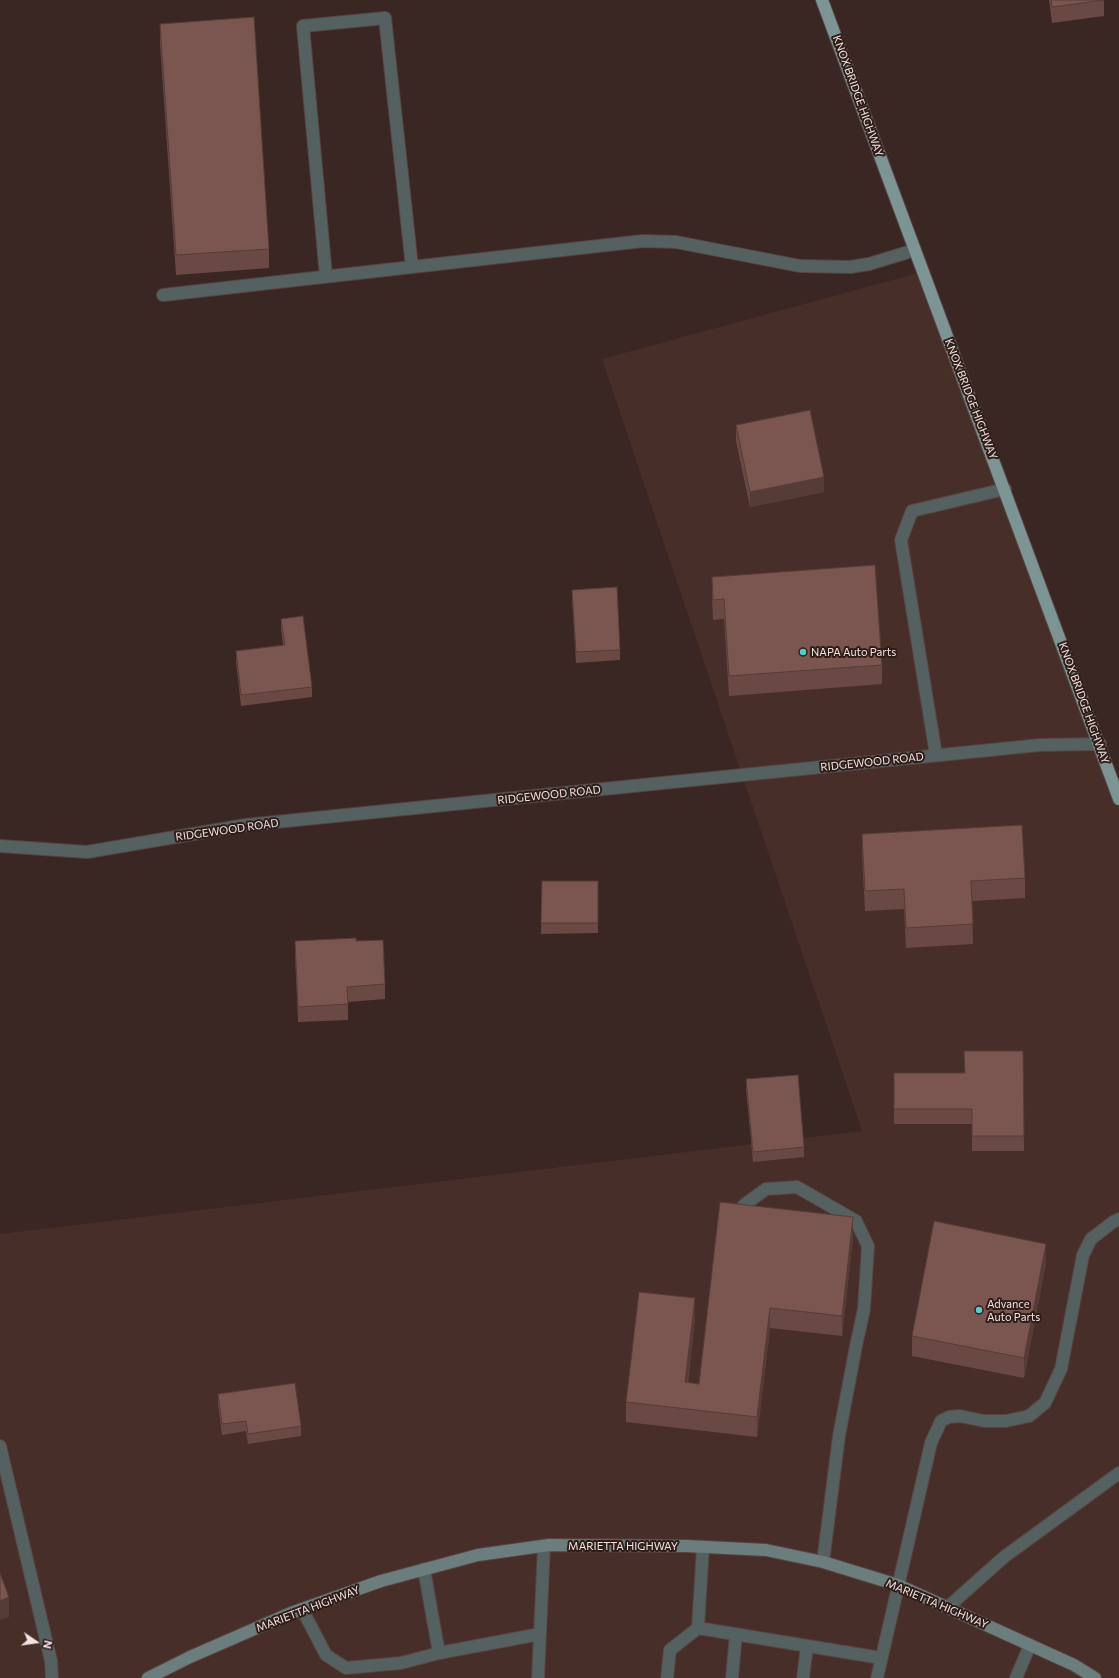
<!DOCTYPE html>
<style>
body{margin:0}
#map{position:relative;width:1119px;height:1678px;overflow:hidden;background:#3a2623;font-family:Commissioner,sans-serif}
canvas{display:block}
.north{position:absolute;left:16px;top:1622px;width:40px;height:40px;-webkit-text-stroke:3px #2f1d19;paint-order:stroke;rotate:103deg;font-size:11px;font-weight:700;line-height:16px;text-align:center;color:#f1e3e1}
.north::after{content:'';display:block;margin:auto;width:14px;height:18px;background:#f1e3e1;clip-path:polygon(50% 0,100% 100%,50% 72%,0 100%)}
</style>
<div id="map">
<canvas width="1119" height="1678"></canvas>
<div class="north">N</div>
</div>
<script>
const g = document.querySelector('canvas').getContext('2d');
g.lineJoin = 'round';
function paint(path, color) { g.fillStyle = color; g.fill(path, 'evenodd'); }
const shape = rows => new Path2D(rows.map(r => 'M' + r).join(''));
function strokePath(path, color, width, dash) { g.strokeStyle = color; g.lineWidth = width; g.lineCap = dash ? 'butt' : 'round'; g.setLineDash(dash || []); g.stroke(path); }
function write(font, color, halo, rows, align = 'center') {
  g.font = font + ' Commissioner,sans-serif'; g.lineWidth = 4; g.setLineDash([]); g.textBaseline = 'middle'; g.strokeStyle = halo; g.fillStyle = color; for (const [text, x, y, turn = 0] of rows) {
    g.save(); g.translate(x, y); g.rotate((+turn || 0) * Math.PI / 180); g.textAlign = isNaN(turn) ? turn : align; if (halo) g.strokeText(text, 0, 0); g.fillText(text, 0, 0); g.restore();
  }
}
const built = shape([
 [929,270,1119,799,1119,1678,0,1678,0,1234,862,1131,602,359]
]);
const lane = shape([
 [326,276,303,26,385,18,412,267],
 [163,295,643,241,676,242,800,266,850,267,869,264,915,250],
 [936,755,901,540,912,511,1005,489],
 [737,1215,744,1205,766,1189,797,1187,856,1221,868,1246,864,1309,856,1346,839,1436,823,1562],
 [0,1446,51,1661,52,1678],
 [703,1547,698,1628,881,1658],
 [424,1569,439,1653],
 [302,1609,326,1655,346,1668,401,1663,439,1653,540,1634],
 [538,1678,544,1546],
 [667,1678,670,1650,698,1628],
 [732,1678,736,1634],
 [803,1678,807,1646],
 [877,1678,931,1443,941,1421,949,1417,960,1416,984,1421,1006,1421,1029,1416,1045,1403,1061,1369,1083,1255,1091,1239,1113,1222,1119,1219],
 [1016,1678,1030,1645]
]);
const street = shape([
 [0,846,87,852,246,825,1040,745,1100,744],
 [948,1607,1004,1557,1119,1473]
]);
const secondary = shape([
 [148,1678,190,1657,291,1613,381,1581,478,1555,549,1545,686,1546,766,1550,823,1562,898,1585,1074,1665,1095,1678]
]);
const primary = shape([
 [822,0,1119,799]
]);
const wall = shape([
 [1049,0,1104,0,1104,16,1052,23],
 [160,24,269,249,269,268,176,275,160,44],
 [736,425,824,492,750,507,736,441],
 [712,577,882,665,882,684,729,696,724,619,713,620,712,596],
 [572,590,620,650,620,660,576,663,572,600],
 [281,619,312,687,312,697,241,706,236,661,236,651,283,645,281,629],
 [862,834,1025,878,1025,898,972,901,973,944,906,948,904,909,865,911,862,854],
 [542,881,598,881,598,933,541,934],
 [295,941,385,984,385,999,348,1002,348,1020,298,1022,295,956],
 [964,1051,1023,1051,1024,1151,972,1151,972,1124,894,1124,894,1073,965,1073],
 [746,1079,804,1147,804,1157,753,1162,746,1089],
 [720,1202,853,1237,842,1336,770,1328,757,1437,626,1422,626,1402,695,1318,688,1383,699,1384],
 [1046,1263,1024,1378,912,1356,912,1336],
 [218,1394,301,1426,301,1436,248,1444,246,1431,222,1435,218,1404]
]);
const shadedWall = shape([
 [824,477,824,492,750,507,750,492],
 [853,1217,853,1237,842,1336,842,1316],
 [1046,1244,1046,1263,1024,1378,1024,1358],
 [695,1298,695,1318,685,1402,685,1382],
 [770,1308,770,1328,757,1437,757,1417],
 [9,1597,9,1617,0,1620,0,1601]
]);
const building = shape([
 [1051,0,1104,0,1052,7,1051,0],
 [254,17,269,249,176,255,160,24,254,17],
 [810,410,824,477,750,492,736,425,810,410],
 [875,565,882,665,729,676,724,599,713,600,712,577,875,565],
 [617,587,620,650,576,652,572,590,617,587],
 [303,616,312,687,241,695,236,651,285,645,281,619,303,616],
 [1022,825,1025,878,971,881,973,924,906,928,904,889,865,891,862,834,1022,825],
 [542,881,598,881,598,923,541,923,542,881],
 [356,938,356,941,383,940,385,984,347,987,348,1004,298,1007,295,941,356,938],
 [964,1051,1023,1051,1024,1136,972,1136,972,1109,894,1109,894,1073,965,1073,964,1051],
 [798,1075,804,1147,753,1152,746,1079,798,1075],
 [720,1202,853,1217,842,1316,770,1308,757,1417,626,1402,639,1292,695,1298,685,1382,699,1384,720,1202],
 [934,1221,1046,1244,1024,1358,912,1336,934,1221],
 [295,1383,301,1426,248,1434,246,1421,222,1424,218,1394,295,1383],
 [0,1573,9,1597,0,1601,0,1573]
]);
const markers = [
 [803,652,4,"#52cdd0"],
 [979,1310,4,"#52cdd0"]
];
const streetNames = [
 ["KNOX BRIDGE HIGHWAY",858,96,70],
 ["KNOX BRIDGE HIGHWAY",971,399,69],
 ["KNOX BRIDGE HIGHWAY",1084,703,70],
 ["RIDGEWOOD ROAD",872,762,-6],
 ["RIDGEWOOD ROAD",549,795,-6],
 ["RIDGEWOOD ROAD",227,830,-8],
 ["MARIETTA HIGHWAY",623,1546],
 ["MARIETTA HIGHWAY",937,1604,23],
 ["MARIETTA HIGHWAY",308,1609,-21]
];
const poiNames = [
 ["NAPA Auto Parts",811,652],
 ["Advance",987,1304],
 ["Auto Parts",987,1317]
];
paint(built, '#482e29');
strokePath(lane, '#574441', 14);
strokePath(street, '#574441', 14);
strokePath(secondary, '#574441', 14);
strokePath(primary, '#574441', 14);
strokePath(lane, '#556060', 12);
strokePath(street, '#556060', 12);
strokePath(secondary, '#6c7d7e', 12);
strokePath(primary, '#7d9494', 12);
paint(wall, '#6a4944');
paint(shadedWall, '#563c37');
paint(building, '#7b554f');
strokePath(building, '#563c37', 1);
for (const [x, y, r, color] of markers) { const dot = new Path2D(); dot.arc(x, y, r, 0, 2 * Math.PI); g.fillStyle = color; g.fill(dot); strokePath(dot, '#2f1d19', 1.5); }
write('11px', '#f1e3e1', '#2f1d19', streetNames);
write('11px', '#f1e3e1', '#2f1d19', poiNames, 'left');
</script>
